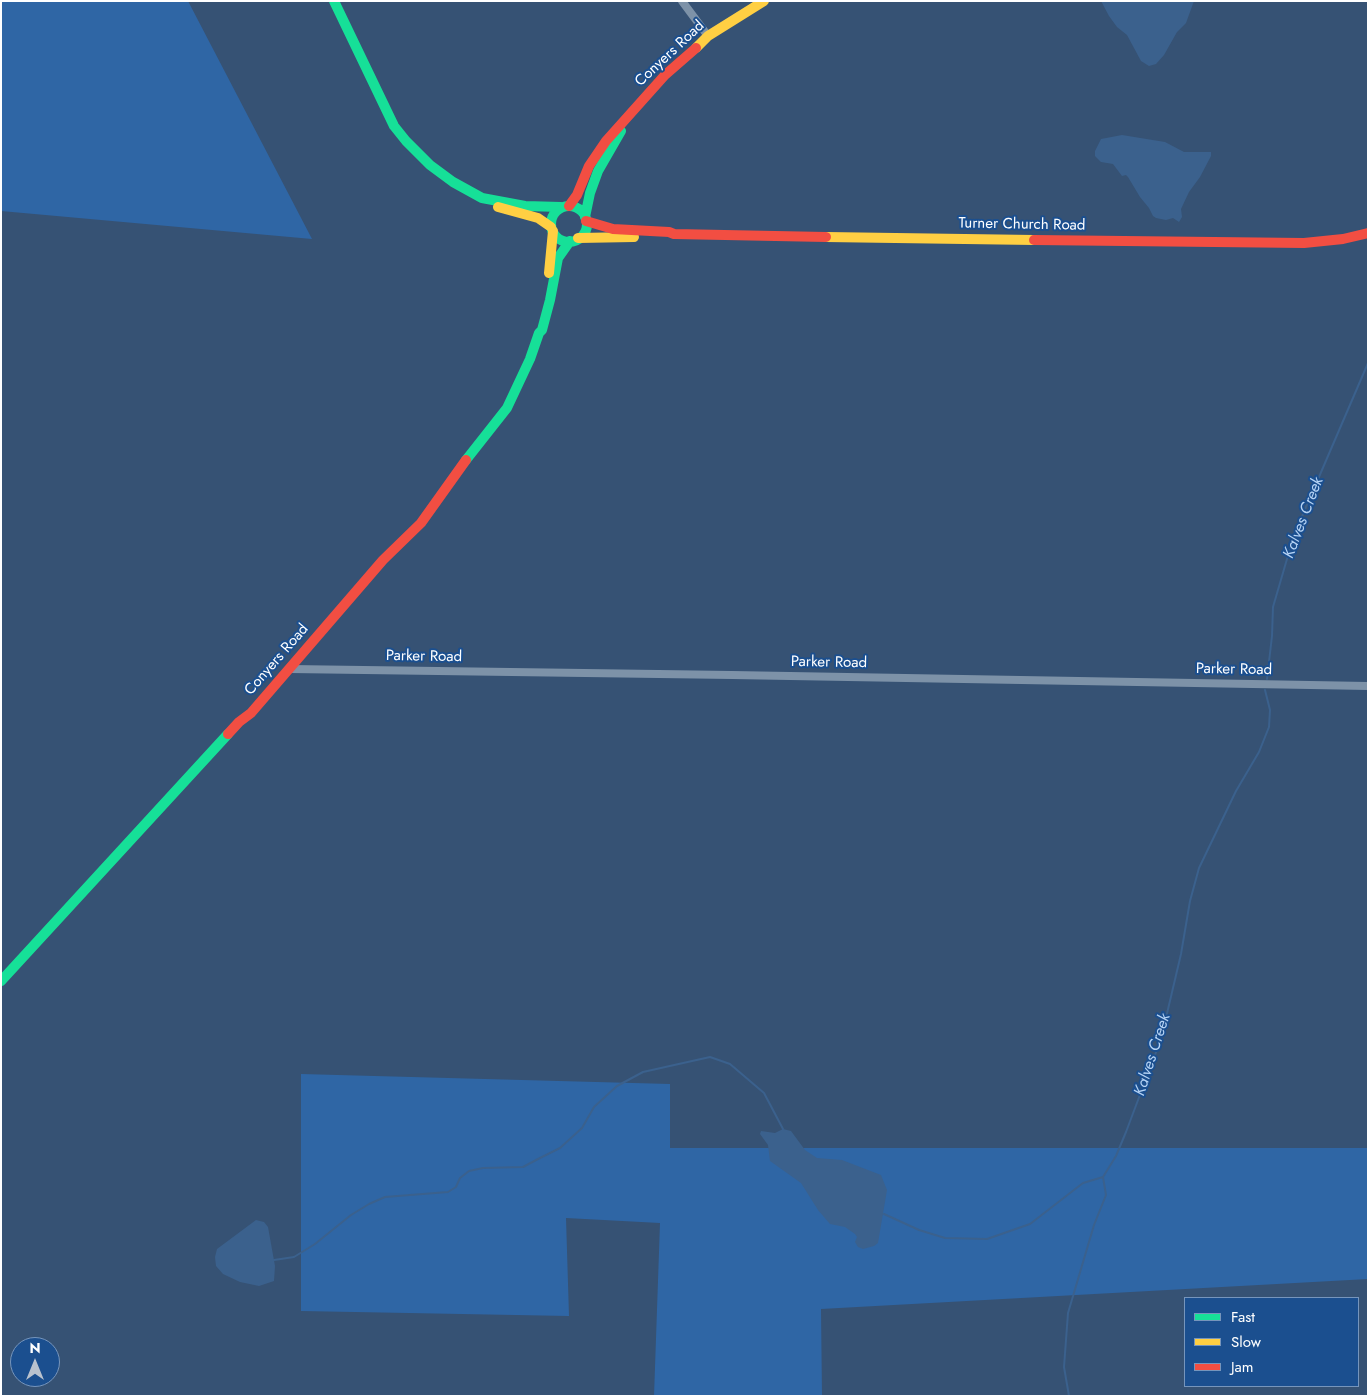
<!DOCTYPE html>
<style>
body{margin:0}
#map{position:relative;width:1369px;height:1397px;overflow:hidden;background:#365274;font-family:Jost,sans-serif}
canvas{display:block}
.frame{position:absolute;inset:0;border:2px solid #fff;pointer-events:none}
.legend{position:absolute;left:1184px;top:1297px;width:175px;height:90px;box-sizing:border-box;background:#1b4f8f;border:1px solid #7695bc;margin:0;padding:6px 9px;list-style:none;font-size:15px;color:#fff}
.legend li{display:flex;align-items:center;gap:10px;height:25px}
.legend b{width:25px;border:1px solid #7695bc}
.north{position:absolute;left:10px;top:1337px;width:50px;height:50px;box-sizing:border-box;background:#1b4f8f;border:1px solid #7695bc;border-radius:50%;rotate:0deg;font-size:14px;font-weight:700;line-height:20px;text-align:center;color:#fff}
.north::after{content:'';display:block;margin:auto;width:18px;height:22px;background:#b9c2ce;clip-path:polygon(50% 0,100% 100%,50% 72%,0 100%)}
</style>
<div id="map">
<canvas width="1369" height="1397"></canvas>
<div class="frame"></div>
<ul class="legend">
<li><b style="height:6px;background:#16e098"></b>Fast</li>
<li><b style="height:6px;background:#ffcf43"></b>Slow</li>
<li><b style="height:6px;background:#f24e42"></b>Jam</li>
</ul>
<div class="north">N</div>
</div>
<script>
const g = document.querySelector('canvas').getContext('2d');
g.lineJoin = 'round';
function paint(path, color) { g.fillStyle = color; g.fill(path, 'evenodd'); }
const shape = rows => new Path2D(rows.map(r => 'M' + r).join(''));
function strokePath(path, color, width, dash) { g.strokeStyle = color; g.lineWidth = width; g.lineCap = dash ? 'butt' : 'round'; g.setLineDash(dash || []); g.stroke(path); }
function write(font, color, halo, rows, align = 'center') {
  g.font = font + ' Jost,sans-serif'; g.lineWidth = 4; g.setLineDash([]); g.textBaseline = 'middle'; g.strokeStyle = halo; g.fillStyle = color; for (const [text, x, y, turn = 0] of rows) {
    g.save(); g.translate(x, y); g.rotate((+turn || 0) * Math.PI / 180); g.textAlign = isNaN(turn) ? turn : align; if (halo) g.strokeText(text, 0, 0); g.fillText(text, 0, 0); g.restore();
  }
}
const green = shape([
 [1,1,188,1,312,239,1,211],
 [301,1074,670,1084,670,1148,1368,1148,1368,1279,821,1309,822,1396,654,1396,660,1223,566,1218,569,1316,301,1311]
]);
const water = shape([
 [1101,1,1194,1,1186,23,1177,32,1164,55,1156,64,1149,66,1141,61,1127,35,1117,27,1109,16],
 [1122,135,1165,142,1184,152,1211,152,1211,156,1200,177,1189,192,1181,209,1182,217,1179,222,1173,218,1166,220,1156,218,1153,216,1149,208,1140,197,1128,177,1126,175,1122,176,1113,164,1101,162,1095,156,1095,151,1101,139],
 [783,1129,791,1131,805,1150,817,1158,842,1160,881,1175,887,1190,878,1243,874,1246,863,1249,858,1247,855,1242,857,1237,855,1234,845,1227,830,1224,818,1210,801,1183,770,1161,768,1145,760,1134,761,1131,775,1133],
 [256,1220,264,1222,268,1227,275,1266,274,1281,259,1286,240,1282,223,1274,216,1266,215,1257,217,1249]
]);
const stream = shape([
 [1267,679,1272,636,1273,607,1294,535,1368,363],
 [884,1214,919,1230,945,1238,987,1239,1030,1224,1083,1183,1103,1177],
 [274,1260,294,1257,315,1244,351,1215,369,1204,385,1197,448,1192,456,1187,460,1178,469,1171,483,1168,523,1167,538,1159,560,1148,582,1128,594,1107,617,1086,643,1072,710,1057,730,1064,764,1093,783,1129],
 [1069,1396,1064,1367,1068,1313,1094,1225,1106,1195,1103,1177,1116,1156,1126,1132,1161,1039,1181,954,1190,901,1199,868,1236,791,1259,752,1269,727,1270,710,1265,690]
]);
const street = shape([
 [682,1,708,36],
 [290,669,732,675,1368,686]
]);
const fast = shape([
 [334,1,394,126,406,141,430,165,453,182,482,198,525,206,561,207],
 '551 224a18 18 0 1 1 36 0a18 18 0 1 1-36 0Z',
 [585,217,590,193,598,171,621,131],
 [466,460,507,408,530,359,539,333,542,330,550,300,558,258,570,241],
 [1,981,228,734]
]);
const slow = shape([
 [696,48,708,36,764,1],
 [498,207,538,218,551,227],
 [826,237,1034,240],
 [578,238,634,237],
 [549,273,553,231]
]);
const jam = shape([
 [569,206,577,195,589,166,606,141,665,75,696,48],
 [586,221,613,229,669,232,674,234,826,237],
 [1034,240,1304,243,1343,239,1368,233],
 [228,734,239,722,251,713,383,560,421,523,466,460]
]);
const streetNames = [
 ["Conyers Road",670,54,-43],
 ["Turner Church Road",1022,225,1],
 ["Parker Road",424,657,1],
 ["Conyers Road",277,660,-49],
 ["Parker Road",829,663,1],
 ["Parker Road",1234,670,1]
];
const waterNames = [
 ["Kalves Creek",1304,518,-69],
 ["Kalves Creek",1153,1055,-72]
];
paint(green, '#2f66a5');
paint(water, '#3b618d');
strokePath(stream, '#3b618d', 2);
strokePath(street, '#7d92a8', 8);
strokePath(fast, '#16e098', 10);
strokePath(slow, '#ffcf43', 10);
strokePath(jam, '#f24e42', 10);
write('15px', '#fff', '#1b4f8f', streetNames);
write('italic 16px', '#b5d3f5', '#1b4f8f', waterNames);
</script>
